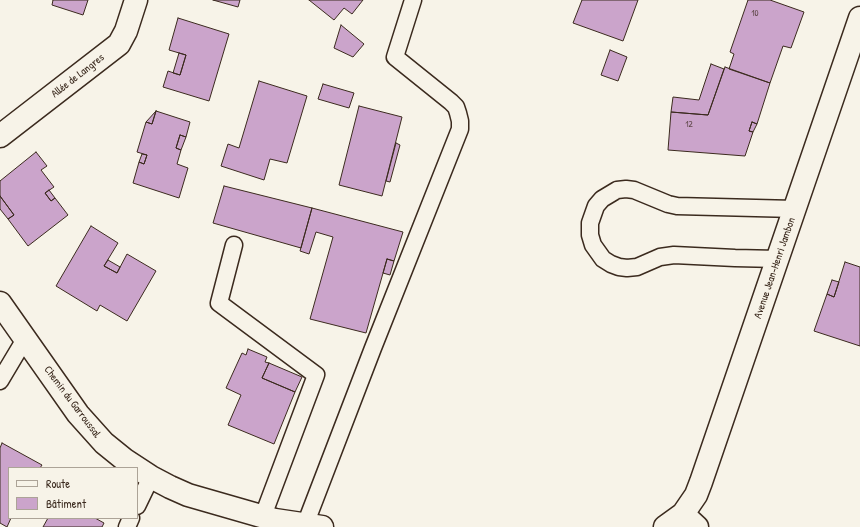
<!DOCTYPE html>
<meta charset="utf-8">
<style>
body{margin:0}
#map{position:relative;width:860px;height:527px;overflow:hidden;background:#f7f3e8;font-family:"Patrick Hand",sans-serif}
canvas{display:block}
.legend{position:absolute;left:8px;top:467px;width:130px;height:52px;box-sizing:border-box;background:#f7f3e8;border:1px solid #aca397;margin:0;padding:5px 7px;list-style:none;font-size:12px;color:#3b2a1e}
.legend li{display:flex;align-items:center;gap:8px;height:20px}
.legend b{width:20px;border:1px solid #aca397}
</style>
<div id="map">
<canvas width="860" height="527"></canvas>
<ul class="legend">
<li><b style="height:5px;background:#f7f3e8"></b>Route</li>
<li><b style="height:11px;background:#cba4cb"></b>Bâtiment</li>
</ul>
</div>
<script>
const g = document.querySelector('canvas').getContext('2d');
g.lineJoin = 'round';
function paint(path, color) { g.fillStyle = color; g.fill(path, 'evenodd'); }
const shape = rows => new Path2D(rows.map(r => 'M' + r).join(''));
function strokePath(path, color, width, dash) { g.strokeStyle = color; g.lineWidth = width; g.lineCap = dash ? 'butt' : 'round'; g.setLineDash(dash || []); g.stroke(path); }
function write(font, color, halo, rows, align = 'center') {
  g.font = font + ' "Patrick Hand",sans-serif'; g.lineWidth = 4; g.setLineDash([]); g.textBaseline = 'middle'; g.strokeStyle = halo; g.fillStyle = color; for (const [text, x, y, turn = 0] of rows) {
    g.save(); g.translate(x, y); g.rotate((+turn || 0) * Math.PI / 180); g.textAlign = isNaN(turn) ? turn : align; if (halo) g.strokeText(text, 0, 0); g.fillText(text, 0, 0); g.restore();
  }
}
const building = shape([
 [53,0,88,0,83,15,52,5,53,0],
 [213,0,240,0,238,7,213,0],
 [309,0,363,0,352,14,344,8,334,20,309,0],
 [582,0,638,0,623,41,573,23,582,0],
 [748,0,770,0,804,12,791,48,783,46,770,83,729,69,734,54,730,52,748,0],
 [178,18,229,34,209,101,163,87,168,71,180,75,186,55,169,50,178,18],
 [341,25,364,44,353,57,334,48,341,25],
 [610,50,627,57,618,81,601,75,610,50],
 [179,53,186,55,180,75,173,73,179,53],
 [711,64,724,69,708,115,671,112,673,97,699,100,711,64],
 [725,67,770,83,757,124,752,122,749,131,753,132,745,156,668,150,671,112,708,115,725,67],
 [259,81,307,96,287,163,270,159,264,180,221,166,228,144,239,148,259,81],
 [323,84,354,93,349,108,318,99,323,84],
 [359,106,402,117,382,196,339,185,359,106],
 [156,111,152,124,146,122,156,111],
 [156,111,190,122,186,137,180,135,176,148,181,150,177,164,188,168,179,198,133,183,139,162,144,164,147,155,137,152,146,122,152,124,156,111],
 [752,122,757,124,753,132,749,131,752,122],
 [180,135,186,137,181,150,176,148,180,135],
 [396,143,400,145,390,182,386,181,396,143],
 [36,152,47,166,41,170,54,187,45,193,51,201,55,198,68,215,28,246,8,219,14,215,0,196,0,181,36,152],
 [142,154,147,155,144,164,139,162,142,154],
 [224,186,312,208,301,248,213,223,224,186],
 [49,190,55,198,51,201,45,193,49,190],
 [0,196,14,215,8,219,0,209,0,196],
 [312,208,403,232,394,261,387,259,366,333,310,319,333,237,316,232,309,254,300,251,312,208],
 [91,226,118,243,104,266,117,273,127,254,156,271,127,321,100,305,97,311,56,286,91,226],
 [387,259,394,261,390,275,383,273,387,259],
 [108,260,120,267,117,273,104,266,108,260],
 [845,262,860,267,860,346,814,331,827,294,834,297,845,262],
 [832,280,839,282,834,297,827,294,832,280],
 [248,349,267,357,265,362,269,363,262,378,295,392,274,444,228,425,241,395,226,388,242,353,246,355,248,349],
 [269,363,302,377,295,392,262,378,269,363],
 [2,443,42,465,40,468,9,468,9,518,11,518,7,527,0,523,0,448,2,443],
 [48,518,95,518,104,523,102,527,43,527,48,518]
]);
const service = shape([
 [234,245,219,303,316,375,263,516],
 [778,259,735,258,674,255,660,257,637,267,627,268,619,267,611,264,603,259,593,245,590,235,590,223,596,206,602,199,617,190,626,189,634,190,668,204,677,206,795,209],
 [0,381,25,339],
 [137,506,151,477],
 [305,525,373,348,460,129,460,121,458,113,456,107,451,102,395,57,413,0],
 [127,527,131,518]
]);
const minor = shape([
 [0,136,119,44,126,31,136,0],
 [0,303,78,414,104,443,125,460,151,477,170,487,188,495,275,520,322,527],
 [683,514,696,495,701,482,860,18],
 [665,527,683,514,697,527]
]);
const numberNames = [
 ["10",755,14],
 ["12",689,125]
];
const streetNames = [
 ["Allée de Langres",78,76,-38],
 ["Avenue Jean-Henri Jambon",775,268,-71],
 ["Chemin du Garroussal",72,402,53]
];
paint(building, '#cba4cb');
strokePath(building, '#3b2a1e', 1);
strokePath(service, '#3b2a1e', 19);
strokePath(minor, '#3b2a1e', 25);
strokePath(service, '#f7f3e8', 16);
strokePath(minor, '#f7f3e8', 22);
write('9px', '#5f4849', null, numberNames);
write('11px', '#3b2a1e', '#f7f3e8', streetNames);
</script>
